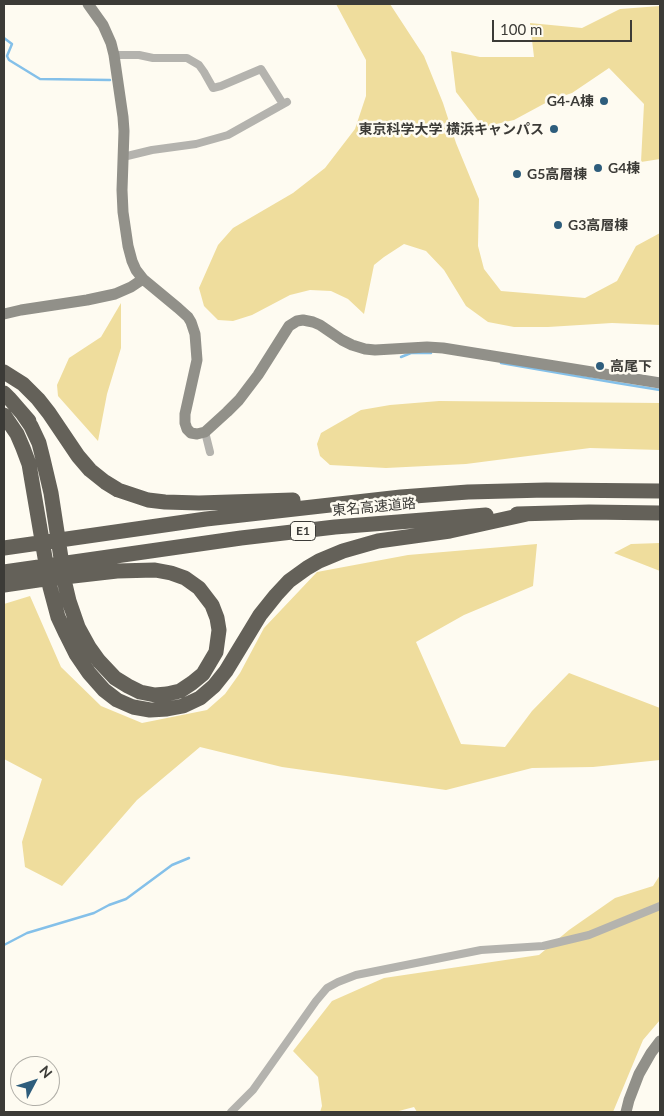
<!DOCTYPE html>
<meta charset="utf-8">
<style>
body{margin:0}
#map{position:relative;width:664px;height:1116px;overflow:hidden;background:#fefbf1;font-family:Lato,sans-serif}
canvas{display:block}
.frame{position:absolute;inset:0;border:5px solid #3c3b37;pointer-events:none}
.north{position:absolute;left:10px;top:1056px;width:50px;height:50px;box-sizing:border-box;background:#fefbf1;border:1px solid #b0aea7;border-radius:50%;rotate:50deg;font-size:14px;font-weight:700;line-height:20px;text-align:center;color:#3c3b37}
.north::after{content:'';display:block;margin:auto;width:18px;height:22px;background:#2e5d7c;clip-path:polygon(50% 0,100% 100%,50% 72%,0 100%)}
.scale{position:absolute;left:492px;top:20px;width:140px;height:22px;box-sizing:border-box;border:2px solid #3c3b37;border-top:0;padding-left:6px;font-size:15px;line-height:18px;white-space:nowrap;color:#3c3b37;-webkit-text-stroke:4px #fefbf1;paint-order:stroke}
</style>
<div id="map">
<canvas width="664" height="1116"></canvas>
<div class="frame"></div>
<div class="north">N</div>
<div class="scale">100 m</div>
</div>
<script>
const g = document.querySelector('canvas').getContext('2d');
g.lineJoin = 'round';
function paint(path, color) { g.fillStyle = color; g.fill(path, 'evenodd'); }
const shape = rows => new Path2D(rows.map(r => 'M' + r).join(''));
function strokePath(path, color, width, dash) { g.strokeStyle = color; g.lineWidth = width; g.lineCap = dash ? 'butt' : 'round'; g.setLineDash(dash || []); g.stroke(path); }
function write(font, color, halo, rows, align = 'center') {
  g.font = font + ' Lato,"Noto Sans JP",sans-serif'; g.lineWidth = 5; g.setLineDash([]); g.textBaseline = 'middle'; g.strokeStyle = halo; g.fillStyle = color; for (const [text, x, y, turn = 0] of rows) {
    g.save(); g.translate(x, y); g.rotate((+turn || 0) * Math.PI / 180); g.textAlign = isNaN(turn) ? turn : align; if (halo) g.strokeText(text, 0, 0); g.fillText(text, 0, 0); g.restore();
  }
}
const green = shape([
 [336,4,390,4,424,56,443,103,456,143,479,199,478,246,484,269,501,291,585,298,617,281,636,246,660,233,660,325,612,323,548,327,514,327,488,322,466,306,444,270,426,251,404,244,384,257,374,265,364,314,348,299,331,291,310,290,290,295,252,315,233,321,218,320,204,306,199,288,218,245,233,228,293,193,325,168,355,129,366,96,366,60],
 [660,6,660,159,641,162,644,104,609,68,572,93,551,100,514,120,483,127,456,92,451,51,480,57,534,57,530,23,582,28,620,9],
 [121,303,121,348,107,394,98,441,58,396,57,385,69,358,101,337],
 [439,401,660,403,660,450,590,448,466,464,386,468,330,465,320,456,317,444,321,433,361,410,390,405],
 [660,543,660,571,614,553,631,544],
 [537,544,533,586,464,615,416,642,461,744,505,747,532,711,569,673,660,708,660,760,593,767,532,768,446,790,282,767,200,747,137,800,62,886,25,867,22,842,42,779,4,759,4,604,30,596,61,667,101,706,142,723,207,710,225,694,240,673,264,628,317,572,408,555],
 [660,875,660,1020,643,1040,613,1112,417,1112,414,1107,395,1112,320,1112,322,1106,318,1077,293,1051,332,1001,384,978,539,955,569,930,615,898,653,886]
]);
const stream = shape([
 [4,38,12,44,7,56,9,60,40,79,110,80],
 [401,357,411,353,431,353],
 [501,363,617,383,660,390],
 [4,945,27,933,94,913,109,905,126,899,172,865,189,858]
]);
const street = shape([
 [114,55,139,55,153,58,187,58,199,65,204,72,213,88,221,86,261,69,283,104],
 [123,157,152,150,196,144,228,135,287,102],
 [205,432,210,452],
 [231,1112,253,1090,316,1001,327,988,338,982,356,975,481,950,543,946,589,935,660,906]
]);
const secondary = shape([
 [88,4,103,25,111,43,114,55,123,117,124,131,122,190,123,212,128,246,132,261,136,270,143,279,178,308,188,317,191,322,195,334,197,360,185,414,185,423,187,429,191,433,197,434,205,432,227,412,239,400,258,375,289,326,297,321,303,320,313,322,320,325,342,340,352,345,365,349,375,350,427,347,443,348,660,383],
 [4,314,21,310,87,300,115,294,131,287,143,279],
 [626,1112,629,1100,639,1074,651,1053,660,1041]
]);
const highway = shape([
 [4,372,23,384,38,399,49,413,78,456,90,470,105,482,118,490,148,500,165,502,199,503,293,500],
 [4,393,9,398,29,421],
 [4,415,17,434,23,448,29,464,50,587,58,617,66,634,76,654,89,673,104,690,117,700,133,707,150,710,167,709,183,706,200,698,214,686,226,671,260,615,276,595,289,581,307,568,319,561,343,551,378,541,450,531,527,514],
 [517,514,589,512,660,513],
 [4,548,206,519,401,497,468,492,546,490,660,491],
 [4,572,241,538,335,527,486,515],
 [4,585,38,580,82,575,117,571,155,570,171,573,185,578,199,588,212,605,217,618,219,630,216,652,203,674,192,683,180,691,167,694,155,695,140,692,128,686,115,678,99,661,89,647,78,627,69,601,65,584,51,493,43,459,39,443,31,426,22,413]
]);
const markers = [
 [604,101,5,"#2e5d7c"],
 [554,129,5,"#2e5d7c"],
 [598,168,5,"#2e5d7c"],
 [517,174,5,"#2e5d7c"],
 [558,225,5,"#2e5d7c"],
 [600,366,5,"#2e5d7c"]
];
const shields = [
 [303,531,25]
];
const shieldNames = [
 ["E1",303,531]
];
const poiNames = [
 ["G4-A棟",594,101,"right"],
 ["東京科学大学 横浜キャンパス",544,129,"right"],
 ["G4棟",608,168],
 ["G5高層棟",527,174],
 ["G3高層棟",568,225],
 ["高尾下",610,366]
];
const streetNames = [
 ["東名高速道路",374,507,-5]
];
paint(green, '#efdd9d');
strokePath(stream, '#84c0e9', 2.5);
strokePath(street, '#b4b3ae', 8);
strokePath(secondary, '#919089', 11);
strokePath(highway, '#646159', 15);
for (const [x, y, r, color] of markers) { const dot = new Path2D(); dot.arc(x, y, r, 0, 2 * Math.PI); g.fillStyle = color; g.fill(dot); strokePath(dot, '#fefbf1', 2); }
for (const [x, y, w] of shields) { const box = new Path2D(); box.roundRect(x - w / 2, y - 9.5, w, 19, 4); g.fillStyle = '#fefbf1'; g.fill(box); strokePath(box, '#3c3b37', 1); }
write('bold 12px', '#3c3b37', null, shieldNames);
write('bold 14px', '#3c3b37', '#fefbf1', poiNames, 'left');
write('14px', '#3c3b37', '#fefbf1', streetNames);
</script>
